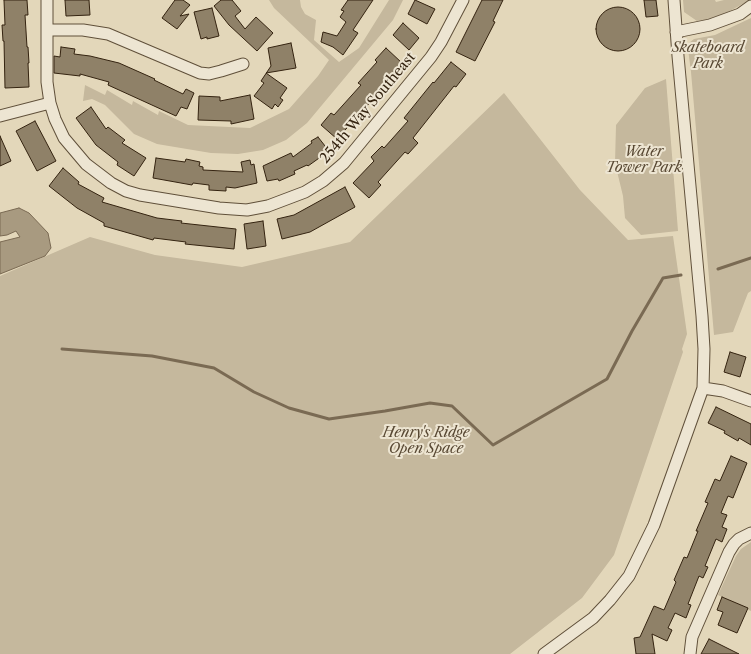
<!DOCTYPE html>
<style>
body{margin:0}
canvas{display:block;background:#e3d7ba}
</style>
<canvas width="751" height="654"></canvas>
<script>
const g = document.querySelector('canvas').getContext('2d');
g.lineJoin = 'round';
function paint(path, color) { g.fillStyle = color; g.fill(path, 'evenodd'); }
const shape = rows => new Path2D(rows.map(r => 'M' + r).join(''));
function strokePath(path, color, width, dash) { g.strokeStyle = color; g.lineWidth = width; g.lineCap = dash ? 'butt' : 'round'; g.setLineDash(dash || []); g.stroke(path); }
function write(font, color, halo, rows, align = 'center') {
  g.font = font + ' "Libre Caslon Text",serif'; g.lineWidth = 4; g.setLineDash([]); g.textBaseline = 'middle'; g.strokeStyle = halo; g.fillStyle = color; for (const [text, x, y, turn = 0] of rows) {
    g.save(); g.translate(x, y); g.rotate((+turn || 0) * Math.PI / 180); g.textAlign = isNaN(turn) ? turn : align; if (halo) g.strokeText(text, 0, 0); g.fillText(text, 0, 0); g.restore();
  }
}
const green = shape([
 [269,0,300,0,301,7,305,14,316,20,314,40,339,62,359,48,389,0,403,0,393,20,307,123,286,140,263,150,238,154,211,153,157,144,134,134,105,105,92,99,83,101,85,85,105,95,107,90,132,105,133,101,158,115,159,111,188,125,250,128,289,109,318,76,329,60,274,8],
 [683,0,715,0,716,2,724,0,750,0,726,13,705,20,697,21,684,12],
 [751,18,751,291,748,293,733,332,714,335,691,72,688,49,689,43,694,39,715,35],
 [666,79,678,231,641,235,625,218,623,196,615,163,616,125,645,88],
 [504,93,580,190,628,240,673,236,687,334,682,349,683,352,614,555,582,598,510,654,0,654,0,276,90,237,155,255,242,267,350,242],
 [751,542,751,611,718,595,736,556,741,549]
]);
const water = shape([
 [19,208,29,213,48,233,51,248,45,256,0,274,0,242,20,237,16,231,7,235,0,236,0,213,19,208]
]);
const stream = shape([
 [718,269,751,258],
 [62,349,152,356,214,368,254,392,289,408,329,419,385,411,430,403,452,406,493,445,607,379,632,331,663,278,681,275]
]);
const building = shape([
 [4,0,27,0,28,15,25,15,27,47,28,47,29,63,28,63,29,87,5,88,4,41,3,41,2,25,5,25,4,0],
 [65,0,89,0,90,15,66,16,65,0],
 [175,0,183,0,190,5,180,16,189,14,177,29,162,18,175,0],
 [221,0,232,0,241,11,235,16,245,29,256,17,273,33,257,51,229,25,214,6,221,0],
 [348,0,373,0,353,30,358,33,343,55,333,47,321,42,323,32,337,36,346,22,340,17,344,11,341,10,348,0],
 [415,0,435,9,427,24,408,14,415,0],
 [482,0,503,0,493,21,495,22,475,61,456,52,482,0],
 [644,0,656,0,658,16,646,17,644,0],
 '596 29a22 22 0 1 1 44 0a22 22 0 1 1-44 0Z',
 [212,8,219,36,207,39,207,37,201,39,194,12,212,8],
 [403,23,419,38,409,50,393,35,403,23],
 [291,43,296,68,266,73,287,88,280,98,283,100,278,107,275,104,272,109,254,96,264,83,261,81,271,66,268,48,291,43],
 [61,47,75,49,74,54,90,56,119,63,155,79,154,80,183,94,186,89,194,93,187,109,181,107,176,116,108,85,109,82,80,74,80,76,54,73,54,56,60,57,61,47],
 [386,48,402,63,383,84,385,85,366,107,368,109,358,121,355,119,337,139,321,125,331,113,334,115,361,85,358,83,377,62,375,60,386,48],
 [451,62,466,74,456,87,454,86,413,138,418,143,408,154,405,152,378,182,381,185,369,198,353,183,374,161,371,157,382,146,384,148,408,121,404,118,433,82,434,83,451,62],
 [250,95,254,119,231,124,231,121,198,120,199,96,220,97,220,101,250,95],
 [91,107,106,129,108,127,125,140,122,143,146,158,134,176,117,165,118,162,96,145,76,118,91,107],
 [35,121,56,161,37,171,16,131,35,121],
 [0,136,11,161,0,166,0,136],
 [318,137,329,151,308,166,307,165,294,171,295,174,279,181,278,179,267,181,263,166,291,153,293,157,312,143,311,141,318,137],
 [156,158,185,162,186,159,200,162,199,166,203,167,203,170,243,172,241,162,250,160,251,165,254,164,257,183,235,188,226,187,226,191,209,190,209,185,193,183,192,185,153,178,156,158],
 [63,168,79,182,78,184,104,198,102,202,157,218,182,221,181,223,236,229,234,249,185,244,186,242,154,238,153,240,104,226,104,223,77,208,49,186,63,168],
 [345,187,355,207,310,232,282,239,277,219,294,215,345,187],
 [263,221,266,246,247,249,244,224,263,221],
 [730,352,746,357,740,377,724,372,730,352],
 [716,407,751,424,751,445,739,438,738,441,724,433,725,431,708,423,716,407],
 [731,456,747,463,733,498,728,496,721,513,727,515,722,527,727,529,722,542,716,539,705,566,708,567,703,578,699,576,688,604,691,605,686,618,675,613,668,628,672,630,667,641,652,634,655,654,636,654,634,638,640,637,654,606,664,610,676,582,674,580,684,557,687,558,698,531,696,531,708,503,705,502,715,479,720,481,731,456],
 [722,597,748,608,737,633,718,625,723,612,717,610,722,597],
 [709,639,739,654,701,654,709,639]
]);
const street = shape([
 [47,0,47,82,50,103,55,119,64,138,86,164,111,183,126,191,140,195,219,208,247,210,268,206,305,192,323,181,344,163,431,57,441,42,463,0],
 [47,30,83,30,108,34,200,73,209,74,221,71,243,64],
 [676,32,710,25,740,14,751,6],
 [0,116,50,103],
 [703,388,723,391,751,401],
 [544,654,593,618,610,600,629,576,654,525,703,388,704,349,702,316,678,56,674,0],
 [690,654,692,637,729,552,734,544,739,539,751,533]
]);
const parkNames = [
 ["Skateboard",708,48],
 ["Park",708,64],
 ["Water",644,152],
 ["Tower Park",644,168],
 ["Henry's Ridge",426,433],
 ["Open Space",426,449]
];
const streetNames = [
 ["254th Way Southeast",368,108,-50]
];
paint(green, '#c5b89d');
paint(water, '#a89a80');
strokePath(water, '#7a6a53', 1);
strokePath(stream, '#7a6a53', 3);
paint(building, '#8f8168');
strokePath(building, '#342310', 1);
strokePath(street, '#60503a', 13);
strokePath(street, '#ede5d2', 11);
write('italic 14px', '#584833', '#ede5d2', parkNames);
write('14px', '#342310', '#ede5d2', streetNames);
</script>
